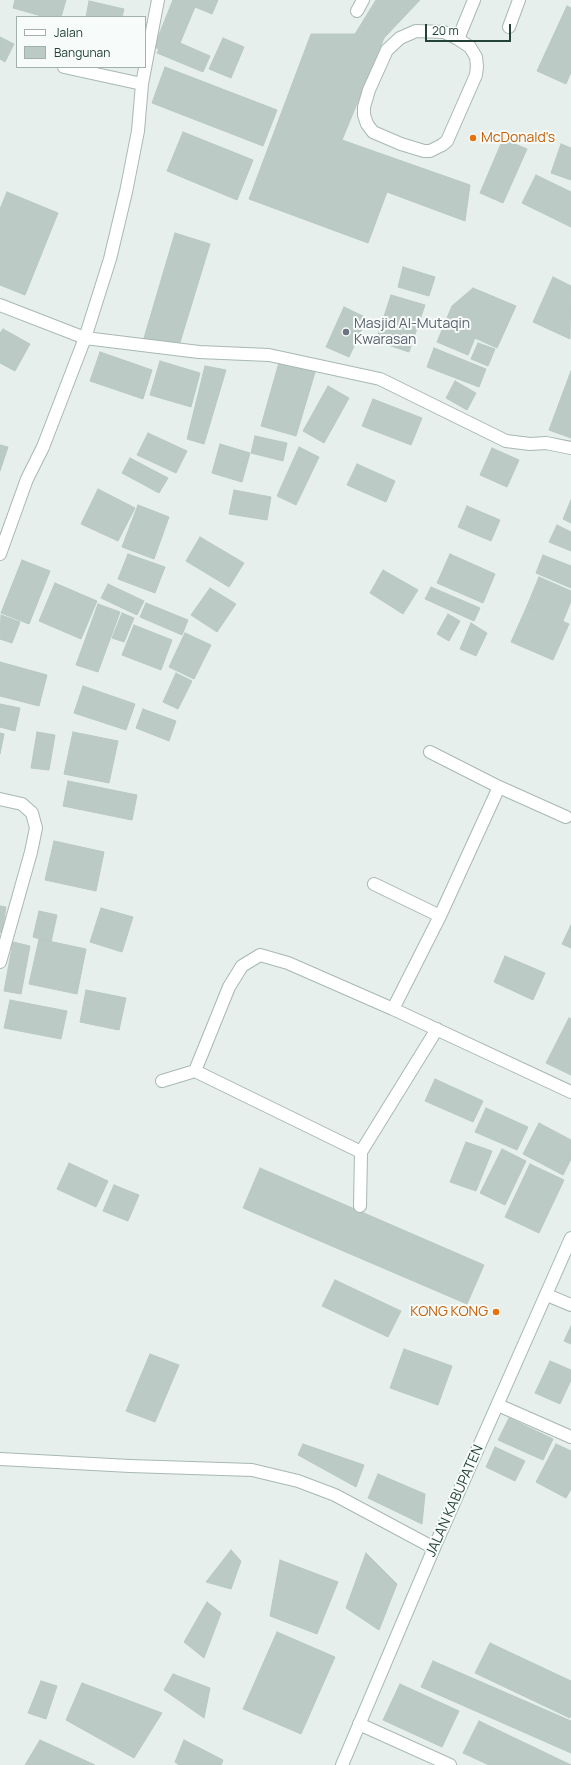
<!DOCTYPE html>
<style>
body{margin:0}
#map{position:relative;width:571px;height:1765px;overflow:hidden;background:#e6efeb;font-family:Manrope,sans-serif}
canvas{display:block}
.legend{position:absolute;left:16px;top:16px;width:130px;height:52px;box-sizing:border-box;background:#f7fbf9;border:1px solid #a3b1ad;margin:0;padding:5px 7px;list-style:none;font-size:12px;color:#24423a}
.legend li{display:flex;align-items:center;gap:8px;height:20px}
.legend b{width:20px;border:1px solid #a3b1ad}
.scale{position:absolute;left:425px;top:24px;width:86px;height:18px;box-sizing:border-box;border:2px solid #24423a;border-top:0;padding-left:5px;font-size:12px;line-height:14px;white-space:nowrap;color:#24423a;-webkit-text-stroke:3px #f7fbf9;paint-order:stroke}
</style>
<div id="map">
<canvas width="571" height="1765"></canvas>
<ul class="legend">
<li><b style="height:5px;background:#fff"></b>Jalan</li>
<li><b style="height:11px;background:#bbcac4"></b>Bangunan</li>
</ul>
<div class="scale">20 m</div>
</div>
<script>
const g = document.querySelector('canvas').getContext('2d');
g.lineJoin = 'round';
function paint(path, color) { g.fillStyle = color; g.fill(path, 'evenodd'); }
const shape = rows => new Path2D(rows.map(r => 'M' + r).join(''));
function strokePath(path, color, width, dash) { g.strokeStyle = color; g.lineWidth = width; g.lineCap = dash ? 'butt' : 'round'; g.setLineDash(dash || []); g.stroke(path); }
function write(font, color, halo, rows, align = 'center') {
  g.font = font + ' Manrope,sans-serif'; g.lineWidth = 4; g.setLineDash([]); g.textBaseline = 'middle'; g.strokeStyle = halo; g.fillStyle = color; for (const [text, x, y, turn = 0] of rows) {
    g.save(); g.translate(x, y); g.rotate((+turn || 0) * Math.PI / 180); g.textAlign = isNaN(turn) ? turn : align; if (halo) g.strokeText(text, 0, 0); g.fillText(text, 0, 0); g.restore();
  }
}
const building = shape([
 [15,0,66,0,61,17,45,17,13,8,15,0],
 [173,0,218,0,212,14,195,7,180,43,210,56,203,72,157,53,159,49,154,47,173,0],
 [376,0,420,0,384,38,342,140,470,185,465,221,387,192,368,243,249,199,311,34,355,34,376,0],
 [89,1,124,9,122,17,86,17,89,1],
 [567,6,571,8,571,72,566,84,537,71,567,6],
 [0,37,14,44,5,62,0,59,0,37],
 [223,38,244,47,231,78,209,69,223,38],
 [165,67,277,110,263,146,152,103,165,67],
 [183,132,253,160,237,200,167,171,183,132],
 [503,139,527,149,503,203,480,193,503,139],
 [561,144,571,148,571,180,551,173,561,144],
 [536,175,571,192,571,227,522,203,536,175],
 [7,192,58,213,25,295,0,285,0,209,7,192],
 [175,233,210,244,178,349,144,338,175,233],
 [403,267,435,277,429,296,398,287,403,267],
 [553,277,571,286,570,339,533,322,553,277],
 [473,288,516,306,497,348,475,338,468,355,437,342,452,306,473,288],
 [391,295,425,305,409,352,376,341,391,295],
 [344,307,367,318,349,357,326,347,344,307],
 [3,329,30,344,15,371,0,363,0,333,3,329],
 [478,343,495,349,488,366,471,359,478,343],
 [434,348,486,369,479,387,427,367,434,348],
 [100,352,152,370,143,399,90,381,100,352],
 [280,359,316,369,296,436,261,426,280,359],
 [160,361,200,373,191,407,150,395,160,361],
 [205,366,226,370,204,444,187,439,205,366],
 [571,371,571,438,549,430,571,371],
 [455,381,476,393,467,410,446,398,455,381],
 [328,386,349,398,324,443,303,431,328,386],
 [373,399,422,418,411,445,362,426,373,399],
 [148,433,187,451,176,473,137,455,148,433],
 [255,436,287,443,283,461,251,453,255,436],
 [220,444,250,453,242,482,212,473,220,444],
 [0,445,8,447,0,471,0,445],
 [299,447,319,457,296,505,277,496,299,447],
 [492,448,519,460,507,487,480,475,492,448],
 [130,458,168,478,159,493,122,473,130,458],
 [357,464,395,481,386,502,347,485,357,464],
 [98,489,135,508,118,541,81,524,98,489],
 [234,490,271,497,267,520,229,514,234,490],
 [571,500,571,523,563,519,571,500],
 [138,505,169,517,154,559,122,547,138,505],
 [467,506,500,520,491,541,458,527,467,506],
 [557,525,571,532,571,551,549,542,557,525],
 [200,537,244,563,229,587,186,561,200,537],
 [128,554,165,567,155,593,118,579,128,554],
 [450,554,495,574,483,603,437,583,450,554],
 [543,555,571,566,571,588,536,573,543,555],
 [22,560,50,571,29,624,1,613,22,560],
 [383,570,418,590,403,614,370,593,383,570],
 [539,577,571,591,571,601,563,621,527,606,539,577],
 [55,583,97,601,81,639,39,621,55,583],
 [108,584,144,601,137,615,101,598,108,584],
 [431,587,480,608,474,621,425,599,431,587],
 [210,588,236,604,217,632,191,615,210,588],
 [146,603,188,620,182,635,140,617,146,603],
 [98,604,120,612,98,672,76,665,98,604],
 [527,606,569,624,553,660,511,642,527,606],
 [122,613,134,618,124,642,112,638,122,613],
 [448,614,460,621,449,641,437,634,448,614],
 [1,615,20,622,12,643,0,639,1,615],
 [471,623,487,633,476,656,460,649,471,623],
 [134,625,172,640,161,670,122,655,134,625],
 [185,633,211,645,194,679,169,667,185,633],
 [0,662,47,675,39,706,0,696,0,662],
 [176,673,192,681,178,709,163,702,176,673],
 [83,686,135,704,126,730,74,713,83,686],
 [0,704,20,708,15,731,0,727,0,704],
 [143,709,176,721,169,741,136,728,143,709],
 [37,732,55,735,49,770,31,768,37,732],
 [73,732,118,741,109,783,64,774,73,732],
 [0,733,4,734,0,754,0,733],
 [68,781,137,795,132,820,63,806,68,781],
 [54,841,104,852,96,891,45,880,54,841],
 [0,906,6,907,2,933,0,932,0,906],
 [101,908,133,917,122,952,90,942,101,908],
 [39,911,57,915,51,942,33,937,39,911],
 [571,925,571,948,562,944,571,925],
 [39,939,86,949,77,994,29,984,39,939],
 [13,942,30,946,21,994,4,991,13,942],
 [505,956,545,973,533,1000,494,982,505,956],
 [86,990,126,998,119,1030,80,1022,86,990],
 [10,1000,67,1011,61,1039,4,1028,10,1000],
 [569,1018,571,1019,571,1075,546,1063,569,1018],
 [435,1079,483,1101,473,1122,425,1101,435,1079],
 [486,1108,528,1127,517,1150,475,1132,486,1108],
 [539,1123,571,1140,571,1159,563,1175,523,1154,539,1123],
 [466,1142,492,1151,476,1191,450,1182,466,1142],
 [502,1149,526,1161,505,1205,480,1193,502,1149],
 [69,1163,108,1181,96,1207,57,1189,69,1163],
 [530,1164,564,1180,539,1233,505,1217,530,1164],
 [260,1168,484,1265,467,1304,243,1208,260,1168],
 [114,1185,139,1195,128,1221,103,1211,114,1185],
 [335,1280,401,1311,388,1337,322,1306,335,1280],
 [571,1326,571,1344,564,1341,571,1326],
 [404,1349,452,1366,438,1405,390,1388,404,1349],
 [150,1354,179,1365,155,1422,126,1411,150,1354],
 [550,1361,571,1370,571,1380,560,1404,535,1393,550,1361],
 [509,1418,553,1439,543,1460,498,1440,509,1418],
 [303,1444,364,1465,356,1487,298,1455,303,1444],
 [556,1444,571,1451,571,1489,566,1498,536,1482,556,1444],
 [495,1447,525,1461,515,1481,486,1467,495,1447],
 [378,1474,425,1494,422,1524,368,1498,378,1474],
 [231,1550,241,1561,231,1589,206,1582,231,1550],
 [366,1553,397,1584,379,1630,346,1608,366,1553],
 [280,1560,338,1582,317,1634,270,1616,280,1560],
 [207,1602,221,1613,204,1658,184,1642,207,1602],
 [277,1632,335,1657,301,1734,243,1709,277,1632],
 [490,1643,571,1681,571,1714,570,1718,475,1673,490,1643],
 [433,1661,571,1721,571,1753,421,1687,433,1661],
 [173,1674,210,1688,204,1718,164,1690,173,1674],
 [41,1681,57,1686,46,1719,28,1713,41,1681],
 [82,1683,162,1713,134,1758,66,1720,82,1683],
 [400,1684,459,1711,442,1747,383,1720,400,1684],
 [479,1721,571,1765,489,1765,463,1753,479,1721],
 [40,1740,95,1765,25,1765,40,1740],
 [184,1740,223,1760,221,1765,179,1765,175,1762,184,1740]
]);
const lane = shape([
 [357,11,363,0],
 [509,27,519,0],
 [416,31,444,32,458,39,470,47,476,57,477,66,476,75,447,141,442,145,430,151,424,151,401,144,373,132,367,124,364,115,364,107,369,90,387,50,400,38,416,31],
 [458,39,474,0],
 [359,1724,450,1765]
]);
const street = shape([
 [64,67,142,84],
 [0,305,85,338,199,352,269,355,380,379,506,441,530,444,546,443,571,448],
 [0,554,27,479,43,447,85,338,110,259,126,192,138,131,142,84,158,0],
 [430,752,499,787],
 [0,799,22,804,32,813,36,828,31,852,0,962],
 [374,884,440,916],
 [393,1009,440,916,499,787,566,817],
 [195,1071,229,987,242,966,260,955,288,963,393,1009,571,1092],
 [162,1081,195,1071,361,1152,437,1029],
 [360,1206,361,1152],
 [547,1295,571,1305],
 [498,1405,571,1437],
 [0,1459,130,1466,252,1470,298,1481,335,1495,434,1548]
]);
const secondary = shape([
 [342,1765,434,1548,571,1238]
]);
const markers = [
 [473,138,4,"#e8710a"],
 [346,332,4,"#6b7280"],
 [496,1312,4,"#e8710a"]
];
const foodNames = [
 ["McDonald's",481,138],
 ["KONG KONG",488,1312,"right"]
];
const worshipNames = [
 ["Masjid Al-Mutaqin",354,324],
 ["Kwarasan",354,340]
];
const streetNames = [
 ["JALAN KABUPATEN",455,1501,-66]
];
paint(building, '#bbcac4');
strokePath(building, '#b8c9c2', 1);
strokePath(lane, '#a8b8b2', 14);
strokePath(street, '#a8b8b2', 14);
strokePath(secondary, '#a4bbb3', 14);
strokePath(lane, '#fff', 12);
strokePath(street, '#fff', 12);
strokePath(secondary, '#fff', 12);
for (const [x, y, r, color] of markers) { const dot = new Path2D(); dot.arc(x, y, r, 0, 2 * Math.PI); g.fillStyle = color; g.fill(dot); strokePath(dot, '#f7fbf9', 1.5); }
write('14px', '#c56008', '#f7fbf9', foodNames, 'left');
write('14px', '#5b616d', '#f7fbf9', worshipNames, 'left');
write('14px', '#24423a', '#f7fbf9', streetNames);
</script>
